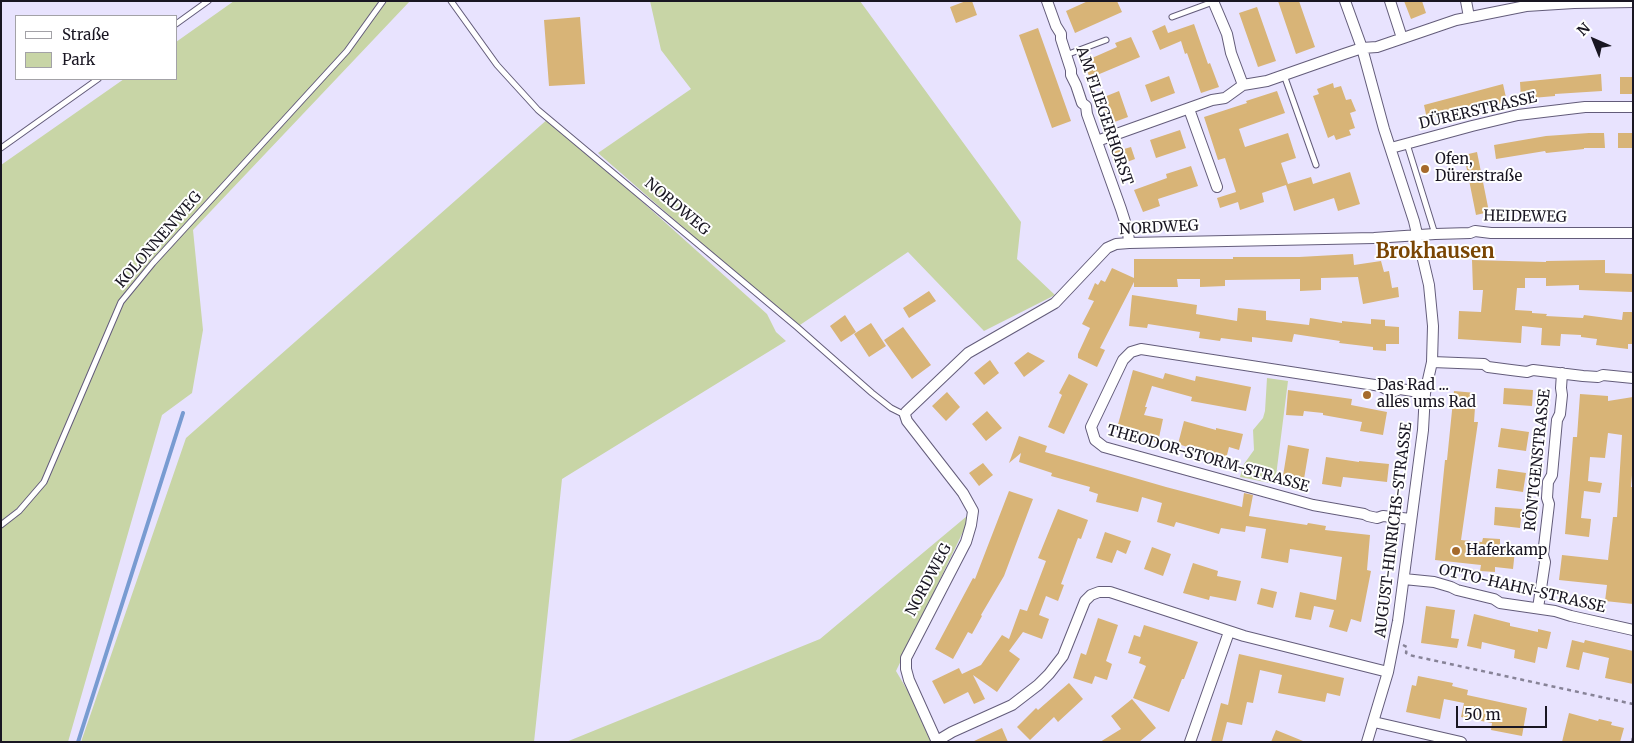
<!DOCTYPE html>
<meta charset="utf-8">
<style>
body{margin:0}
#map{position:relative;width:1634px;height:743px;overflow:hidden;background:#e8e3fe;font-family:Merriweather,serif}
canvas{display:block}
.frame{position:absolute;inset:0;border:2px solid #191622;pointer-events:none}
.legend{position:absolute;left:15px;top:15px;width:162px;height:65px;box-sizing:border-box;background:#fff;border:1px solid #a3a2a7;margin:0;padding:6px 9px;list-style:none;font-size:15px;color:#191622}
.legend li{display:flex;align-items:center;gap:10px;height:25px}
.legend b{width:25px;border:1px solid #a3a2a7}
.north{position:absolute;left:1569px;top:15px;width:50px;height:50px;-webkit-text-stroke:4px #fff;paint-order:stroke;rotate:316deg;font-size:14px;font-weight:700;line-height:20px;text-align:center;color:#191622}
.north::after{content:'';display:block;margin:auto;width:18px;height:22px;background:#191622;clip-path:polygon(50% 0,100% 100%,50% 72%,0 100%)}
.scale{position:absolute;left:1456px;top:706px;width:91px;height:22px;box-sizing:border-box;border:2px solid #191622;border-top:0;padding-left:6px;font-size:15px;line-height:18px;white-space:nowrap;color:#191622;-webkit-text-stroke:4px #fff;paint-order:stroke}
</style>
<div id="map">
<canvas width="1634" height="743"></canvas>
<div class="frame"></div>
<ul class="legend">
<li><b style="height:6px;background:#fff"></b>Straße</li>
<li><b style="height:14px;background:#c8d5a6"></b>Park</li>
</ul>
<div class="north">N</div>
<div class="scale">50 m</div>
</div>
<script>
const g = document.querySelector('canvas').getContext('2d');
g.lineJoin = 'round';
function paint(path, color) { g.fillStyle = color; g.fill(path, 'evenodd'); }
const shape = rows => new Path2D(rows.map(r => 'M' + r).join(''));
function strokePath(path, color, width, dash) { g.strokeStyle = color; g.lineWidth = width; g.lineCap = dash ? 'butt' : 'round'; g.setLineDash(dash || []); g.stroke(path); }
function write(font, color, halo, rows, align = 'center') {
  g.font = font + ' Merriweather,serif'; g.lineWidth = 4; g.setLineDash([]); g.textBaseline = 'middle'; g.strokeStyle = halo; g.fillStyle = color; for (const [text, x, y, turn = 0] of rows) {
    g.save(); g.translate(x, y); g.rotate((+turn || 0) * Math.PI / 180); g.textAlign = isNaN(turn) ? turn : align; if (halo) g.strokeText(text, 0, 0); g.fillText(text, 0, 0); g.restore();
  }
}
const green = shape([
 [234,1,410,1,193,230,203,330,192,393,162,415,68,742,1,742,1,165,124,79,176,79,176,42],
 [650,1,860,1,1021,222,1017,259,1055,295,984,331,908,252,797,327,598,153,691,89,661,50],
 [549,118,767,314,776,332,786,341,562,479,534,742,81,742,186,438],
 [1267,378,1288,381,1275,484,1240,477,1244,464,1254,450,1253,430,1263,418,1265,411],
 [973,511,896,671,938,742,566,742,820,639]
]);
const stream = shape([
 [78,742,183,413]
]);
const building = shape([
 [966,1,972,1,977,15,956,23,950,7],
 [1088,1,1117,1,1122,12,1075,33,1066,11],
 [1278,1,1299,1,1315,47,1296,54],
 [1404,1,1422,1,1426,13,1411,19],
 [1257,7,1276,61,1258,67,1239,13],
 [580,17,585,84,549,86,544,20],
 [1194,24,1208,64,1210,63,1219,87,1201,93,1187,53,1185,54,1181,41,1160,50,1152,31,1165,25,1168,33],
 [1038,28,1071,121,1052,128,1019,35],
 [1131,37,1140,57,1090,78,1083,62,1117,47,1115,43],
 [1601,74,1602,91,1555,94,1555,96,1521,99,1520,82],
 [1169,76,1175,93,1151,102,1145,85],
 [1620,77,1633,77,1633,94,1620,94],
 [1333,83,1334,88,1341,86,1346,100,1351,99,1356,111,1350,113,1355,128,1349,130,1351,135,1336,140,1334,135,1328,138,1313,96,1319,94,1317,89],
 [1503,84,1507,102,1476,110,1476,107,1427,119,1424,105],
 [1119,91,1128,117,1109,124,1099,99],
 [1277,91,1285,113,1239,129,1245,147,1288,133,1296,158,1281,163,1288,184,1311,177,1313,184,1350,172,1360,204,1338,211,1334,198,1294,211,1286,185,1262,193,1264,202,1240,210,1238,202,1220,208,1217,198,1236,192,1225,158,1218,160,1204,117,1247,103,1246,101],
 [1180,130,1186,148,1156,158,1150,140],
 [1589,133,1604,133,1605,148,1584,148,1584,149,1546,153,1545,151,1496,159,1494,145,1546,136],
 [1618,133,1632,133,1632,148,1618,148],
 [1123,146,1124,149,1131,147,1135,159,1116,166,1110,151],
 [1477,152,1489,212,1476,215,1464,155],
 [1191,166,1198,186,1158,199,1160,206,1143,212,1134,190,1167,178,1166,174],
 [1353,254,1354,265,1381,261,1384,272,1389,271,1392,288,1398,287,1399,297,1363,304,1358,277,1321,278,1321,290,1300,291,1300,279,1225,280,1225,286,1200,287,1200,279,1177,279,1178,287,1134,287,1134,282,1100,348,1105,350,1097,367,1078,358,1078,354,1090,328,1082,324,1094,301,1088,299,1095,283,1098,285,1101,280,1105,282,1112,268,1134,278,1134,259,1233,259,1233,257,1299,257],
 [1472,260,1546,262,1546,261,1605,260,1605,273,1633,274,1633,292,1579,290,1579,285,1546,286,1546,278,1525,278,1525,288,1517,288,1515,310,1532,311,1532,313,1547,314,1546,316,1583,318,1584,315,1622,320,1623,312,1633,312,1633,344,1628,344,1628,349,1596,345,1597,339,1581,337,1581,335,1561,334,1560,346,1541,345,1542,328,1522,326,1521,343,1458,339,1459,311,1481,312,1483,290,1473,290],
 [929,291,936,301,909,318,903,308],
 [1132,295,1197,305,1196,314,1237,321,1238,308,1266,311,1266,320,1309,325,1310,318,1342,323,1342,321,1371,324,1371,319,1385,320,1385,326,1399,327,1399,344,1386,344,1386,351,1373,350,1373,347,1339,343,1340,341,1294,334,1292,342,1252,337,1252,342,1221,338,1220,341,1199,338,1200,332,1148,324,1147,328,1129,326],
 [845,315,856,332,841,342,830,326],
 [871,323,886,346,869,357,854,334],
 [903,327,931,365,912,379,884,340],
 [1028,352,1045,361,1024,377,1014,363],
 [990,360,999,373,984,385,974,373],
 [1133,370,1163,379,1165,373,1195,381,1196,376,1251,387,1246,411,1191,401,1192,397,1152,386,1145,407,1147,407,1144,415,1163,419,1158,442,1146,439,1147,435,1117,428],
 [1069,374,1088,384,1064,434,1048,427,1062,395,1059,393],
 [1504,388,1533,390,1532,406,1503,404],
 [1288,390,1352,399,1351,405,1387,412,1383,435,1360,431,1362,422,1323,415,1323,413,1304,411,1303,416,1286,415],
 [1454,391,1476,393,1474,422,1478,422,1461,540,1482,542,1483,538,1500,539,1500,548,1515,550,1513,569,1495,567,1495,572,1480,571,1481,565,1435,560,1445,460,1447,460],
 [947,392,960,407,946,421,932,406],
 [1580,394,1608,396,1608,401,1633,397,1633,463,1631,487,1633,487,1633,604,1605,601,1607,585,1559,580,1562,555,1608,560,1613,517,1617,517,1622,435,1608,433,1605,458,1590,457,1588,481,1602,483,1600,493,1584,491,1581,518,1591,519,1589,537,1565,534,1573,437,1577,437],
 [987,411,1002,428,986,441,972,424],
 [1184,421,1216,430,1216,428,1243,434,1239,450,1229,447,1226,459,1178,444],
 [1501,428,1529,432,1526,451,1498,447],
 [1019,436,1047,446,1045,452,1166,487,1242,507,1244,493,1253,495,1249,516,1307,525,1308,523,1326,526,1325,530,1370,535,1367,570,1371,571,1361,622,1351,619,1347,632,1329,627,1334,610,1314,606,1311,620,1295,617,1300,592,1336,600,1342,557,1290,549,1288,563,1261,558,1266,529,1246,526,1245,532,1221,528,1219,534,1176,522,1174,527,1157,522,1162,503,1142,497,1138,512,1096,502,1098,494,1089,491,1090,487,1051,476,1052,473,1019,462,1021,453,1009,463],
 [1288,445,1309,449,1304,479,1283,476],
 [1326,457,1359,462,1359,461,1389,464,1387,482,1343,477,1341,487,1322,484],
 [983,463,993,475,979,486,969,473],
 [1498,469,1526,473,1523,492,1496,488],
 [1009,491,1033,499,1004,576,981,615,982,616,972,634,968,632,953,659,935,649,973,578,975,579],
 [1495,507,1522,509,1520,528,1494,525],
 [1058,509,1088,520,1081,539,1078,538,1061,584,1064,585,1058,601,1046,596,1039,615,1049,619,1042,639,1023,632,1009,651,1020,659,997,692,973,675,985,699,974,704,968,692,944,704,932,681,959,668,962,674,981,665,1002,635,1009,639,1020,609,1027,611,1046,561,1038,558],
 [1105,532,1131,541,1126,554,1117,550,1112,563,1096,558],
 [1152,547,1171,554,1163,576,1144,569],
 [1193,563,1218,571,1217,576,1241,581,1236,601,1210,596,1209,600,1183,593],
 [1261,588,1277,592,1273,608,1257,604],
 [1426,606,1455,610,1451,638,1459,639,1457,648,1421,643],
 [1474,614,1510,623,1510,626,1538,632,1538,629,1551,632,1547,649,1538,647,1535,663,1514,658,1515,650,1482,642,1481,649,1467,646],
 [1098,618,1118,625,1106,661,1112,664,1107,680,1095,676,1092,684,1073,678,1081,653,1086,655],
 [1144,625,1198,642,1184,679,1182,679,1169,712,1133,698,1146,666,1139,663,1141,657,1128,653,1134,635,1140,637],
 [1572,640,1584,643,1585,640,1633,651,1633,684,1605,678,1609,658,1583,652,1579,670,1566,667],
 [1239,654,1344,678,1340,696,1327,693,1325,702,1278,693,1282,675,1260,670,1253,703,1247,702,1242,725,1227,722,1222,742,1211,742,1221,703,1228,705],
 [1418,676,1453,683,1452,686,1468,690,1467,695,1527,708,1522,736,1491,730,1492,723,1461,717,1464,703,1444,699,1440,719,1406,712,1412,685,1416,686],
 [1069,683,1083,699,1058,722,1054,717,1030,740,1017,727,1036,708,1038,710],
 [1132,699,1156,728,1139,742,1100,742,1121,729,1111,716],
 [1569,713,1598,721,1599,719,1612,722,1611,725,1624,728,1620,742,1562,742],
 [1002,728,1008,742,972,742],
 [1276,730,1303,741,1303,742,1271,742]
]);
const path = shape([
 [1403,645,1407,647,1406,653,1409,655,1633,704],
 [1632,742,1633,737]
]);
const lane = shape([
 [451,1,497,65,538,110,797,327,872,393,891,408,905,415],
 [1172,17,1213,2],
 [176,24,208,1],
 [1066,55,1106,40],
 [1284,75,1316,165],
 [1407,144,1435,234],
 [1,148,98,79],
 [1,525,19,511,44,482,121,302,153,263,347,51,383,1]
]);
const street = shape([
 [1047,1,1056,26,1061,34,1061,39,1071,70,1071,75,1076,85,1082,103,1086,106,1087,114,1121,209,1128,231,1129,243],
 [1213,1,1227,34,1231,53,1243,85],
 [1345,1,1362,48,1384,129,1414,221,1429,285,1433,326,1432,362,1425,393,1423,430,1398,621,1388,672,1367,742],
 [1390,1,1402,38],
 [1466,1,1469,17],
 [1189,109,1217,187],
 [1097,141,1212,100,1225,98,1243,85,1267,81,1344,54,1362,48,1377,47,1456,20,1526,6,1574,3,1633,2],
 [1391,148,1472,126,1518,115,1585,107,1633,107],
 [1432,362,1484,364,1488,367,1511,370,1527,372,1533,370,1583,376,1598,377,1603,375,1633,378],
 [1411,519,1383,516,1377,518,1368,516,1364,514,1313,505,1104,447,1095,440,1091,427,1123,360,1131,352,1141,349,1381,386,1386,389,1395,391,1400,389,1425,393],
 [1404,579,1434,582,1451,587,1457,590,1494,599,1500,603,1555,611,1571,616,1633,630],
 [1538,608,1545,562,1543,555,1549,504,1547,498,1548,482,1552,475,1557,420,1560,414,1562,395,1561,388,1562,373],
 [1374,722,1461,742],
 [937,741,952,732,1012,705,1038,685,1049,674,1063,656,1085,601,1091,595,1099,592,1110,592,1244,636,1388,672],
 [937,742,909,680,906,669,906,658,966,542,971,525,973,511,963,493,907,421,905,415,906,412,968,353,1055,303,1107,248,1116,244,1129,243,1374,238,1435,234,1470,233,1475,231,1491,233,1633,233],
 [1190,742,1229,632]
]);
const markers = [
 [1425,169,5,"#a66a2c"],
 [1367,395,5,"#a66a2c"],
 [1456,551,5,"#a66a2c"]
];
const streetNames = [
 ["DÜRERSTRASSE",1478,111,-13],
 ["AM FLIEGERHORST",1104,116,71],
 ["NORDWEG",677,207,40],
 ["HEIDEWEG",1525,217,1],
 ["NORDWEG",1159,228,-3],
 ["KOLONNENWEG",159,240,-49],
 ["THEODOR-STORM-STRASSE",1208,459,16],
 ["RÖNTGENSTRASSE",1538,460,-84],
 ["AUGUST-HINRICHS-STRASSE",1394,530,-83],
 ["NORDWEG",929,580,-62],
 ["OTTO-HAHN-STRASSE",1522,589,13]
];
const poiNames = [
 ["Ofen,",1435,160],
 ["Dürerstraße",1435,177],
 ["Das Rad ...",1377,386],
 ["alles ums Rad",1377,403],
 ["Haferkamp",1466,551]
];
const districtNames = [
 ["Brokhausen",1435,252]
];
paint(green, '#c8d5a6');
strokePath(stream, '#789bd1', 4);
paint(building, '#d8b477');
strokePath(lane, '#635c7a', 7);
strokePath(street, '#635c7a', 12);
strokePath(path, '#878397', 2.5, [4, 4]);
strokePath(lane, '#fff', 5);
strokePath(street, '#fff', 10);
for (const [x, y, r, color] of markers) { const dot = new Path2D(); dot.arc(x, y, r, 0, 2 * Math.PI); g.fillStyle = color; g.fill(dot); strokePath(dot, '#fff', 2); }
write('15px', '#191622', '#fff', streetNames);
write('15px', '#191622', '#fff', poiNames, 'left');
write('bold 20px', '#7a4503', '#fff', districtNames);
</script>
